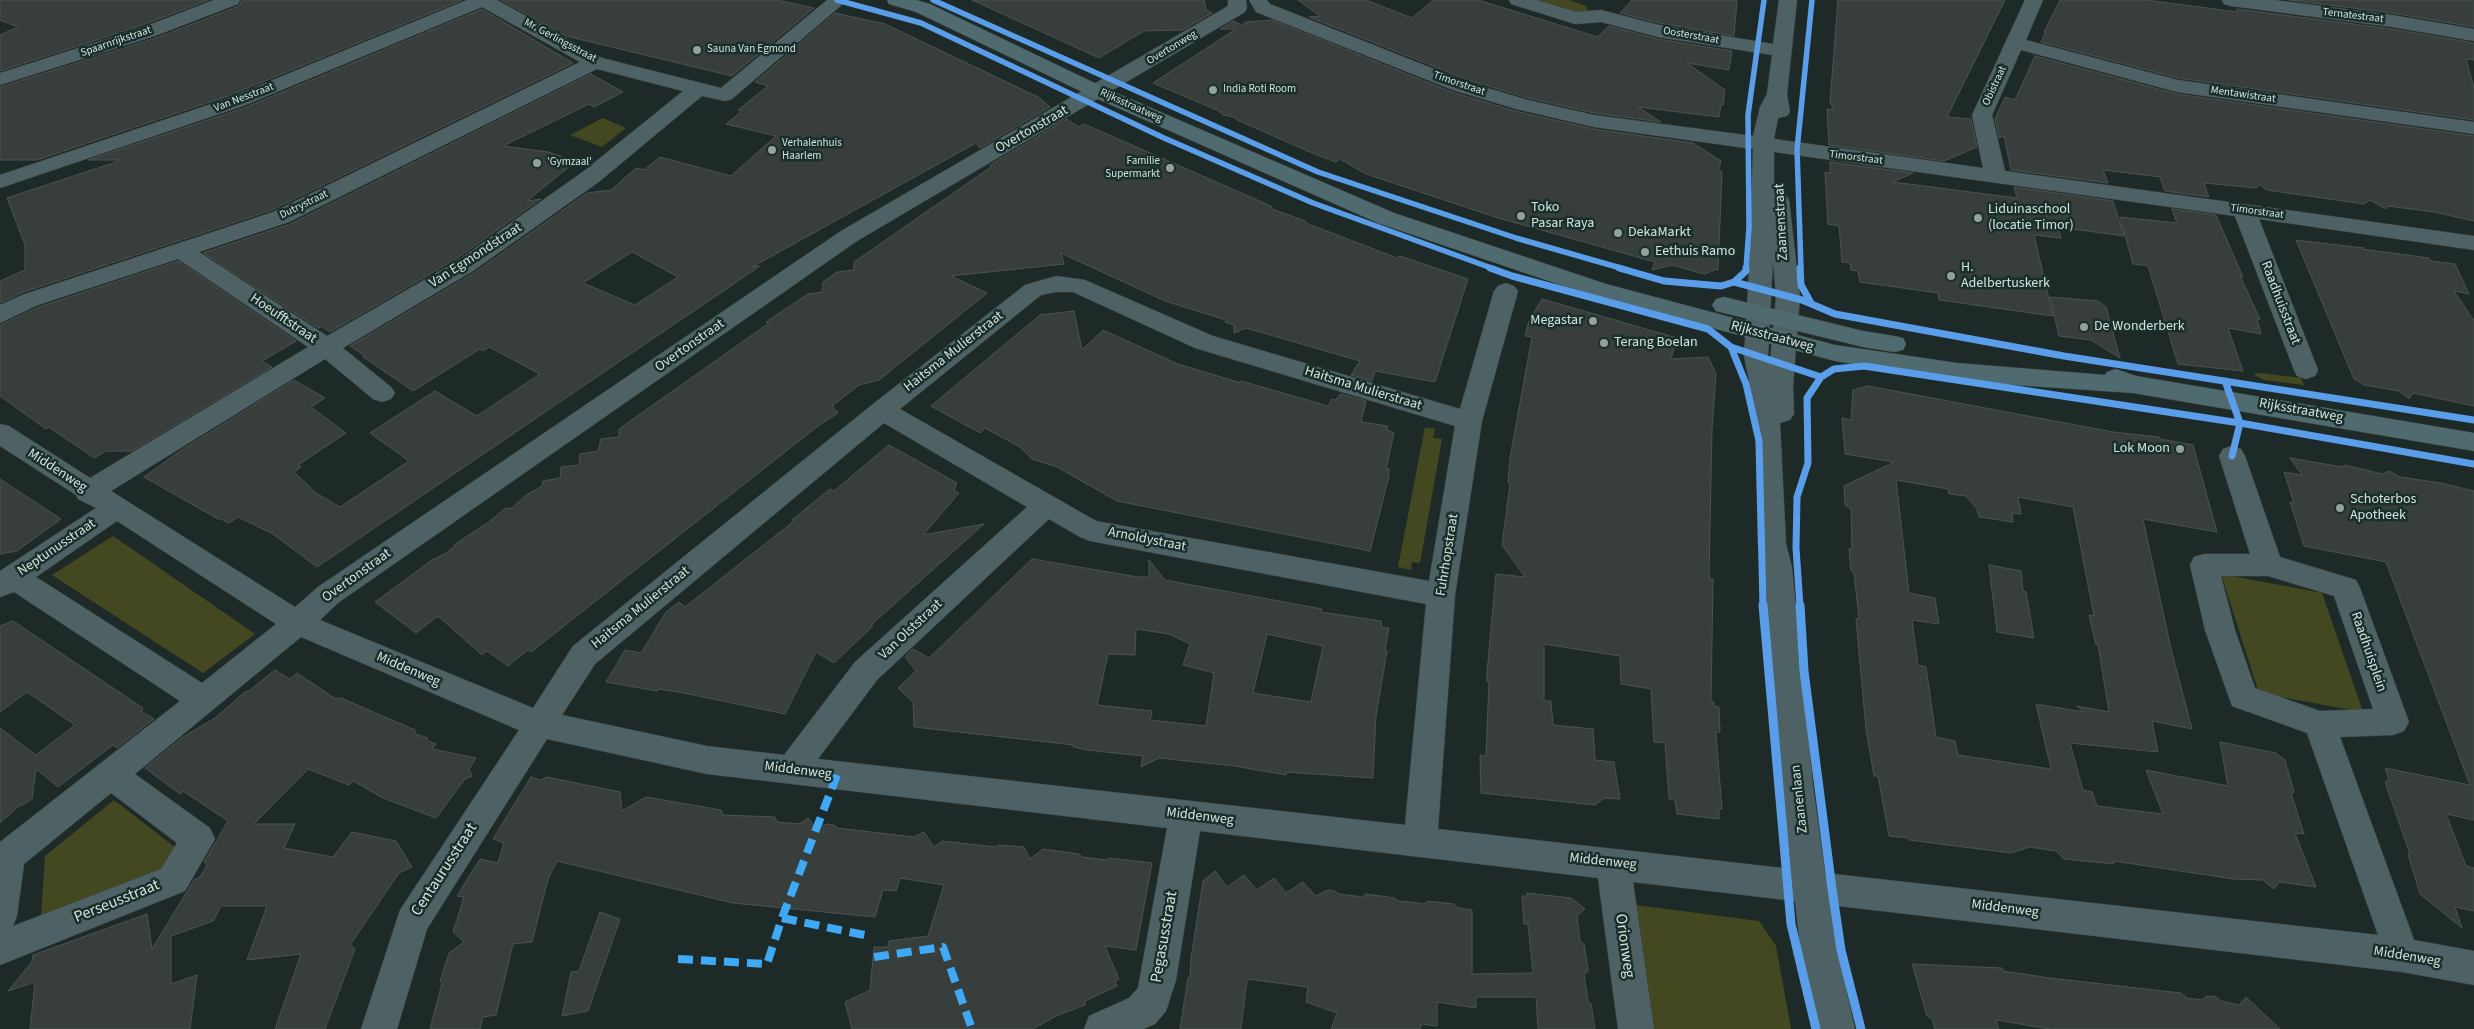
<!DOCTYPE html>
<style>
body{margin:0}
canvas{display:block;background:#1e2a28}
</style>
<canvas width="2474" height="1029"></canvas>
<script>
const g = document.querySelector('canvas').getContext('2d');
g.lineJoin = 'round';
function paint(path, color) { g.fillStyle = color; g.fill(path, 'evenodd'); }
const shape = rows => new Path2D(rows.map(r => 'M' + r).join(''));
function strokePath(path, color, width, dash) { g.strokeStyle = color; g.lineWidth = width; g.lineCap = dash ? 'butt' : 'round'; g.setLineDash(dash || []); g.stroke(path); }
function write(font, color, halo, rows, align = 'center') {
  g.font = font + ' "Source Sans 3",sans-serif'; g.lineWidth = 5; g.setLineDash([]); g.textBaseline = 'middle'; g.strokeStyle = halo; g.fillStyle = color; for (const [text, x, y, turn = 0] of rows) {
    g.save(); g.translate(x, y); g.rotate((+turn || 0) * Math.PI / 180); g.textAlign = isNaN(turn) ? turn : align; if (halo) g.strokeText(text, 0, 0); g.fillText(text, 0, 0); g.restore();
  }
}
const green = shape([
 [1537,0,1569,0,1586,6,1588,10,1584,13,1576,13],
 [603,118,626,128,602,147,570,135],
 [2261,373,2301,378,2304,385,2264,380,2253,374],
 [1425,427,1435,429,1433,438,1442,439,1420,563,1412,562,1411,570,1398,567],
 [113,536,255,634,203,673,52,575],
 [2221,574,2322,593,2363,712,2259,693],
 [114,800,176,848,161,871,41,917,45,856],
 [1635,905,1759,921,1776,946,1791,1029,1651,1029]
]);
const building = shape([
 [0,0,209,0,140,26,0,71,0,35,18,27,0,20,0,0],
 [242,0,462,0,228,96,37,160,0,160,0,87,156,38,239,6,242,0],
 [501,0,777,0,814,8,732,76,566,36,501,0],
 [972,0,1204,0,1206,10,1212,13,1183,30,1144,31,1099,58,972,0],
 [1298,0,1366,0,1412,18,1433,0,1478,0,1598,37,1609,26,1658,39,1732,51,1729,70,1687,63,1725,90,1723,105,1721,105,1719,117,1638,107,1661,122,1594,113,1528,98,1468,80,1309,17,1320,16,1298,0],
 [1632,0,1737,0,1734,36,1659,23,1620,13,1632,0],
 [1838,0,2005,0,1947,117,1971,119,1977,147,1944,161,1829,145,1827,109,1834,110,1830,102,1838,0],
 [2060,0,2146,0,2238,12,2237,9,2392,29,2474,43,2474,60,2466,59,2474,88,2474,120,2178,78,2041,42,2046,32,2044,32,2060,0],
 [2289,0,2474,0,2474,27,2392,13,2289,0],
 [482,9,573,63,272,210,21,293,0,303,0,281,25,270,25,245,7,198,122,160,88,160,244,108,482,9],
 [835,13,885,24,1038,97,1050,107,980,148,976,143,752,267,760,266,317,567,273,534,238,517,229,523,221,519,218,519,144,477,180,451,294,380,325,398,311,407,346,433,298,465,301,467,294,472,316,493,340,507,409,461,370,433,435,391,477,416,540,374,489,347,483,351,480,349,413,391,363,357,365,356,350,346,474,273,587,193,611,190,636,168,644,170,660,157,731,176,776,136,726,124,742,111,738,110,768,86,755,82,835,13],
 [632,252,678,277,635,305,583,283,632,252],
 [1272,20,1452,92,1515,111,1594,129,1693,143,1721,161,1719,169,1722,172,1718,269,1704,274,1672,265,1652,270,1655,262,1495,217,1366,174,1340,159,1336,162,1312,153,1237,120,1234,117,1223,115,1219,111,1153,83,1236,29,1220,29,1233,21,1242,25,1246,22,1272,20],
 [2035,56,2177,94,2474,136,2474,221,2434,212,2388,206,2386,209,2370,200,2364,204,2267,190,2260,185,2256,188,2204,183,2209,197,2165,191,2160,177,2103,170,2108,183,2011,170,2004,136,1999,138,1995,119,2005,97,2015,100,2035,56],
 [591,74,623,92,594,107,589,104,503,146,548,152,576,161,527,201,541,199,456,259,330,332,321,326,318,328,203,253,290,224,591,74],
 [1067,119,1078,127,1084,124,1271,206,1272,209,1305,221,1306,223,1397,258,1400,256,1468,279,1435,382,1375,371,1372,381,1351,375,1360,361,1246,328,1234,333,1234,325,1225,322,1226,320,1165,301,1061,253,1064,264,951,276,987,293,879,380,859,385,832,406,838,413,818,426,531,652,528,650,508,666,487,651,482,655,438,616,416,633,375,602,432,560,446,553,454,547,455,544,489,522,504,509,512,508,525,496,542,486,543,481,560,478,561,467,579,465,580,454,598,451,601,439,619,437,619,429,769,323,766,322,808,294,822,292,823,282,837,272,854,270,854,262,991,167,990,165,1067,119],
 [1830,162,1913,173,1893,182,2017,198,2014,187,2113,201,2124,236,2058,227,2061,238,2034,235,2053,316,1939,300,1938,293,1860,282,1858,271,1851,270,1850,263,1842,262,1839,226,1828,224,1825,172,1830,173,1830,162],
 [2172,209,2216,215,2243,277,2240,276,2260,319,2257,319,2261,334,2228,328,2243,371,2178,364,2148,266,2133,264,2120,217,2177,223,2172,209],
 [2296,240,2364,248,2362,249,2429,258,2431,261,2455,264,2469,294,2454,291,2474,321,2474,406,2413,393,2409,399,2399,391,2364,385,2354,379,2296,240],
 [178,261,296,341,262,361,272,367,132,451,106,451,94,458,49,427,46,429,0,396,0,325,39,307,178,261],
 [2050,297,2098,301,2106,307,2120,358,2091,340,2059,336,2050,297],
 [1542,299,1677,338,1671,359,1708,357,1716,374,1712,429,1709,575,1710,579,1713,579,1711,701,1714,702,1714,706,1719,707,1720,732,1716,732,1716,735,1722,809,1719,809,1719,819,1677,814,1675,800,1669,799,1665,743,1654,742,1651,689,1621,684,1620,656,1544,644,1544,701,1551,701,1553,725,1593,729,1595,760,1614,762,1620,799,1604,798,1595,805,1481,793,1480,755,1486,756,1489,682,1487,682,1487,673,1496,574,1525,577,1502,545,1510,484,1508,482,1510,458,1532,337,1525,336,1529,321,1542,299],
 [1074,311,1082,350,1103,330,1178,364,1241,383,1241,381,1328,406,1332,399,1336,400,1340,394,1366,401,1361,422,1388,426,1386,429,1394,433,1386,469,1389,469,1389,476,1370,551,1117,501,1057,467,1032,459,1020,447,985,428,980,433,931,406,1040,315,1074,311],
 [1868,386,2113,432,2159,437,2160,439,2193,445,2217,532,2143,519,2171,649,2192,729,2152,721,2158,752,2070,743,2083,790,2092,792,2097,806,2163,814,2146,770,2228,786,2220,742,2276,753,2285,760,2294,792,2291,793,2304,834,2295,833,2316,887,2279,882,2274,889,2263,880,2234,879,2113,861,2114,864,2064,859,2056,851,2030,847,2011,853,1909,840,1908,838,1889,836,1878,776,1874,776,1866,729,1856,619,1859,618,1854,573,1851,571,1849,549,1852,549,1851,509,1845,505,1844,486,1894,462,1845,454,1842,418,1851,420,1853,390,1868,386],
 [1896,480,1948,489,1949,494,1966,496,1977,509,1979,517,2013,522,2012,513,2021,514,2018,497,2073,507,2094,616,2089,615,2096,645,2098,645,2109,712,2077,706,2084,712,2036,704,2051,769,1958,755,1955,741,1936,737,1926,667,1918,665,1912,620,1939,624,1935,598,1909,593,1896,480],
 [889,445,957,483,954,490,959,493,923,535,984,524,871,625,873,626,834,663,816,652,785,714,684,693,659,689,657,691,606,682,625,650,641,653,666,612,679,602,685,607,794,521,792,520,830,489,834,491,889,445],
 [2290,458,2342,467,2345,465,2382,474,2389,471,2400,477,2441,483,2474,491,2474,820,2446,814,2466,866,2474,868,2474,911,2455,907,2462,928,2420,894,2408,854,2410,854,2385,782,2389,780,2385,768,2470,785,2386,562,2304,546,2290,502,2294,503,2284,472,2302,475,2290,458],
 [0,479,61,519,17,551,0,554,0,479],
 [1032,559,1138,577,1149,577,1149,560,1165,580,1322,609,1321,612,1381,621,1382,628,1389,628,1385,650,1387,651,1376,716,1373,778,1286,772,1286,775,1234,766,1159,758,1141,767,1143,756,1087,750,1073,747,1074,745,914,727,913,702,898,688,916,671,905,657,913,649,929,658,1032,559],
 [1136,629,1169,634,1190,644,1183,665,1214,673,1206,726,1150,720,1152,711,1097,705,1108,654,1135,655,1136,629],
 [1267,634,1323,646,1311,702,1253,693,1267,634],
 [1989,565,2021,571,2023,591,2026,592,2034,638,1997,632,1989,565],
 [13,621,143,708,141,711,154,719,117,748,113,745,58,787,36,769,32,799,23,805,20,805,0,823,0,728,36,755,75,725,27,692,0,712,0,626,13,621],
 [275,670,290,679,297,673,336,699,341,698,415,730,415,734,428,738,426,740,436,744,432,749,476,758,469,769,472,776,465,779,436,818,383,798,353,781,349,785,308,769,254,824,295,824,284,848,333,857,352,832,396,841,412,867,399,873,350,945,355,949,325,1029,275,1029,301,954,247,960,267,906,221,906,213,921,171,936,171,984,197,975,190,1029,30,1029,35,982,8,991,32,962,33,955,147,914,152,949,194,880,200,877,207,865,204,862,228,821,183,791,180,794,145,768,183,737,215,718,245,692,249,691,275,670],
 [531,777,541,780,547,777,620,792,622,811,646,797,721,810,723,815,775,817,777,822,799,824,808,818,816,828,827,824,834,825,837,828,914,837,924,832,934,847,942,841,996,847,999,845,1024,847,1030,859,1043,849,1079,854,1082,857,1107,860,1110,858,1152,863,1136,950,1105,946,1119,979,1115,982,1117,986,1085,1001,1085,1005,1056,1016,1033,1029,852,1029,845,1002,870,990,874,947,888,947,889,941,928,936,944,885,900,878,896,891,883,890,875,917,733,903,557,861,548,879,532,942,513,944,496,1015,483,1017,480,1029,430,1029,442,983,440,981,449,953,464,942,453,932,464,897,457,896,480,859,498,863,504,843,493,839,531,777],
 [1215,871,1227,887,1244,875,1257,890,1274,878,1286,893,1303,882,1316,896,1328,890,1335,891,1339,894,1363,897,1366,894,1395,898,1398,901,1411,902,1424,904,1428,901,1454,904,1458,908,1472,910,1472,974,1533,973,1528,924,1524,924,1522,896,1528,896,1527,893,1571,898,1585,909,1577,916,1580,941,1584,944,1587,963,1588,971,1584,974,1588,1001,1591,1004,1595,1029,1538,1029,1536,997,1476,997,1476,1008,1437,1002,1437,1026,1421,1024,1420,1029,1331,1029,1337,1013,1306,1002,1308,987,1247,979,1241,1029,1180,1029,1188,978,1190,977,1191,958,1203,881,1215,871],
 [600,912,620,919,588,1011,562,1016,571,972,579,971,600,912],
 [1912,964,2002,968,2003,971,2050,978,2181,993,2187,998,2202,1000,2207,996,2216,997,2221,1001,2239,1005,2246,997,2280,1029,2050,1029,1996,1020,1999,1029,1935,1029,1932,1019,1927,1016,1912,964]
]);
const minor = shape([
 [214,0,240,0,238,4,155,36,0,85,0,73,141,28,214,0],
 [467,0,497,0,602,58,721,88,827,0,842,0,844,3,732,99,725,101,702,96,600,181,473,271,343,348,391,387,395,393,391,399,382,402,373,399,325,359,111,491,295,607,318,587,841,231,1228,6,1228,0,1246,0,1247,8,1245,12,857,241,338,603,320,620,533,708,573,646,873,404,1025,285,1056,276,1085,280,1213,336,1460,409,1494,291,1498,286,1506,283,1514,286,1518,291,1482,421,1455,595,1438,829,1791,869,1781,786,1764,567,1758,544,1756,442,1750,385,1744,356,1749,272,1753,149,1594,127,1516,109,1453,90,1256,12,1249,0,1267,0,1270,4,1467,82,1528,100,1594,115,1753,136,1760,107,1767,94,1772,55,1658,37,1601,22,1575,24,1511,4,1509,0,1537,0,1576,12,1601,10,1659,25,1773,44,1779,0,1797,0,1787,94,1790,112,1787,116,1778,118,1774,139,1983,168,1972,115,2025,0,2043,0,2026,40,2178,80,2474,122,2474,134,2177,92,2021,50,1992,115,2005,171,2474,236,2474,250,2259,219,2318,370,2315,376,2306,379,2297,376,2294,370,2235,216,1774,152,1774,194,1786,195,1789,200,1800,296,1793,386,1794,414,1790,420,1780,423,1786,544,1792,567,1813,786,1825,873,2378,935,2307,733,2232,706,2205,630,2190,565,2194,557,2204,554,2250,554,2219,456,2223,449,2232,446,2241,449,2245,456,2280,557,2356,580,2360,588,2409,722,2404,731,2393,735,2340,737,2414,940,2474,951,2474,985,2402,972,1830,905,1836,945,1855,1029,1819,1029,1800,945,1795,901,1633,882,1654,1029,1618,1029,1598,878,1200,831,1176,980,1166,1011,1155,1024,1143,1029,1084,1029,1089,1016,1129,998,1138,988,1167,828,707,774,547,739,427,929,397,1029,361,1029,400,910,519,730,301,637,135,774,210,828,215,839,185,891,0,965,0,842,180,701,14,592,0,597,0,571,96,508,78,499,76,495,0,446,0,424,9,426,90,478,308,347,178,259,38,305,0,323,0,305,22,295,273,212,580,62,482,7,243,106,0,188,0,175,229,98,467,0],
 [597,69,683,91,584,171,457,261,327,336,199,252,289,222,597,69],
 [1773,260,1776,296,1770,362,1768,356,1773,260],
 [1056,292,1073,292,1195,348,1455,426,1429,581,1096,521,900,409,1041,295,1056,292],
 [884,423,1027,507,855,662,784,755,707,746,562,715,595,664,884,423],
 [1049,519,1080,537,1090,541,1426,604,1405,825,818,759,877,680,1049,519],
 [117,521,276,624,202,683,36,577,117,521],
 [2221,576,2268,576,2334,596,2373,709,2320,711,2255,688,2235,630,2221,576],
 [111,793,177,843,161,869,13,926,17,916,24,864,111,793],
 [2222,0,2274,0,2392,15,2474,29,2474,41,2392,27,2231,6,2224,4,2222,0]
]);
const major = shape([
 [887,0,916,0,930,4,1105,88,1394,213,1606,284,1835,345,1957,363,2105,375,2107,372,2116,369,2136,376,2474,433,2474,451,2133,393,1957,381,1835,361,1590,295,1378,223,1091,96,916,12,889,4,887,0],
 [1724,297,1863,331,1894,336,1903,338,1906,344,1903,350,1894,352,1863,347,1716,311,1712,305,1716,299,1724,297]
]);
const quiet = shape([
 [782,918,869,936],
 [874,957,943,947,972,1029],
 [678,959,767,964,782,918,837,775]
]);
const cyclewayFar2 = shape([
 [837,0,921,23,1164,138,1313,203,1494,269],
 [933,0,1318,172,1516,238,1624,269],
 [1746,269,1749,227,1748,115,1764,0],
 [1801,269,1797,150,1812,0]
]);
const cyclewayFar1 = shape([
 [1490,268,1512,276,1708,329,1731,347,1821,377],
 [1619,268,1664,281,1721,286,1734,282,1802,300,1835,314,2064,356,2474,420],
 [1800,268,1801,285,1811,303],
 [1734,282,1746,271,1746,268],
 [1731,347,1746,384,1759,441,1763,606],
 [2225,381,2240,423,2232,456],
 [1800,606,1796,548,1797,497,1808,463,1807,398,1821,377,1834,369,1864,366,2240,423,2474,464]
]);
const cycleway = shape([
 [1763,605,1791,924,1816,1029],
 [1800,605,1804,671,1832,889,1841,950,1861,1029]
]);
const markers = [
 [697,50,5,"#94a19e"],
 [1213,90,5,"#94a19e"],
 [772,150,5,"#94a19e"],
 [537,163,5,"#94a19e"],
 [1170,168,5,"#94a19e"],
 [1521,216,5,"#94a19e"],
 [1978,218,5,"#94a19e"],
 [1618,233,5,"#94a19e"],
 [1645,252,5,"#94a19e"],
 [1951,276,5,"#94a19e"],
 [1593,321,5,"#94a19e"],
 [2084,327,5,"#94a19e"],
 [1604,343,5,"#94a19e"],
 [2180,449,5,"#94a19e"],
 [2340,508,5,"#94a19e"]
];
const farStreetnames = [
 ["Ternatestraat",2353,16,7],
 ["Oosterstraat",1691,36,10],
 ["Mr. Gerlingsstraat",560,41,28],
 ["Spaarnrijkstraat",116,42,-19],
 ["Overtonweg",1172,48,-31],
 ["Timorstraat",1459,84,19],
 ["Obistraat",1995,86,-65],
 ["Mentawistraat",2243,95,8],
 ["Van Nesstraat",244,98,-21],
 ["Rijksstraatweg",1131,106,24],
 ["Timorstraat",1856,158,7],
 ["Dutrystraat",304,205,-26],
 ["Timorstraat",2257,212,8]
];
const farPoinames = [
 ["Sauna Van Egmond",707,50],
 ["India Roti Room",1223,90],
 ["Verhalenhuis",782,144],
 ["Haarlem",782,157],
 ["Familie",1160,162,"right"],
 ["Supermarkt",1160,175,"right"],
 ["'Gymzaal'",547,163]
];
const streetNames = [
 ["Overtonstraat",1032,130,-30],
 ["Zaanenstraat",1782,222,-93],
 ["Van Egmondstraat",476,256,-33],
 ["Raadhuisstraat",2280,303,69],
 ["Hoeufftstraat",283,319,34],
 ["Rijksstraatweg",1772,337,15],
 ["Overtonstraat",690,346,-35],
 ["Haitsma Mulierstraat",954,352,-38],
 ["Haitsma Mulierstraat",1363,389,17],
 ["Rijksstraatweg",2301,411,10],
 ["Middenweg",57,471,33],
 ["Arnoldystraat",1147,540,11],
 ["Neptunusstraat",57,548,-34],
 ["Fuhrhopstraat",1448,555,-81],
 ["Overtonstraat",357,576,-36],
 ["Haitsma Mulierstraat",641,608,-39],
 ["Van Olststraat",911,630,-43],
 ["Raadhuisplein",2368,652,71],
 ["Middenweg",408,670,23],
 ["Middenweg",798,771,7],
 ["Zaanenlaan",1800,799,-96],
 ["Middenweg",1200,817,7],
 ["Middenweg",1603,862,6],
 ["Middenweg",2005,909,7],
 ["Middenweg",2407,957,9]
];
const poiNames = [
 ["Toko",1531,208],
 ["Pasar Raya",1531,224],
 ["Liduinaschool",1988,210],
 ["(locatie Timor)",1988,226],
 ["DekaMarkt",1628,233],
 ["Eethuis Ramo",1655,252],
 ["H.",1961,268],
 ["Adelbertuskerk",1961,284],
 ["Megastar",1583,321,"right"],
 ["De Wonderberk",2094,327],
 ["Terang Boelan",1614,343],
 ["Lok Moon",2170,449,"right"],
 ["Schoterbos",2350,500],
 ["Apotheek",2350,516]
];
const nearStreetnames = [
 ["Centaurusstraat",445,870,-57],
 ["Perseusstraat",117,902,-22],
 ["Pegasusstraat",1165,937,-80],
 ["Orionweg",1624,946,82]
];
paint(green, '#444820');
paint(building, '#373e3b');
strokePath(building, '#4b5350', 1);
strokePath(minor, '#3c4644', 1);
strokePath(major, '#3c4644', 1);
paint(minor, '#4e6165');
paint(major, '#506b6f');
strokePath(quiet, '#3fa9f5', 8, [15, 8]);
strokePath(cyclewayFar2, '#5a9eea', 5.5);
strokePath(cyclewayFar1, '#5a9eea', 7);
strokePath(cycleway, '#5a9eea', 9);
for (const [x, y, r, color] of markers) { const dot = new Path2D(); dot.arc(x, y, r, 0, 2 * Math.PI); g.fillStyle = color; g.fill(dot); strokePath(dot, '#192f2b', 2); }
write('11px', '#d4e1de', '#192f2b', farStreetnames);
write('11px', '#d4e1de', '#192f2b', farPoinames, 'left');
write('14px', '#d4e1de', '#192f2b', streetNames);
write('14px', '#d4e1de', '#192f2b', poiNames, 'left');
write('16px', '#d4e1de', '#192f2b', nearStreetnames);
</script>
